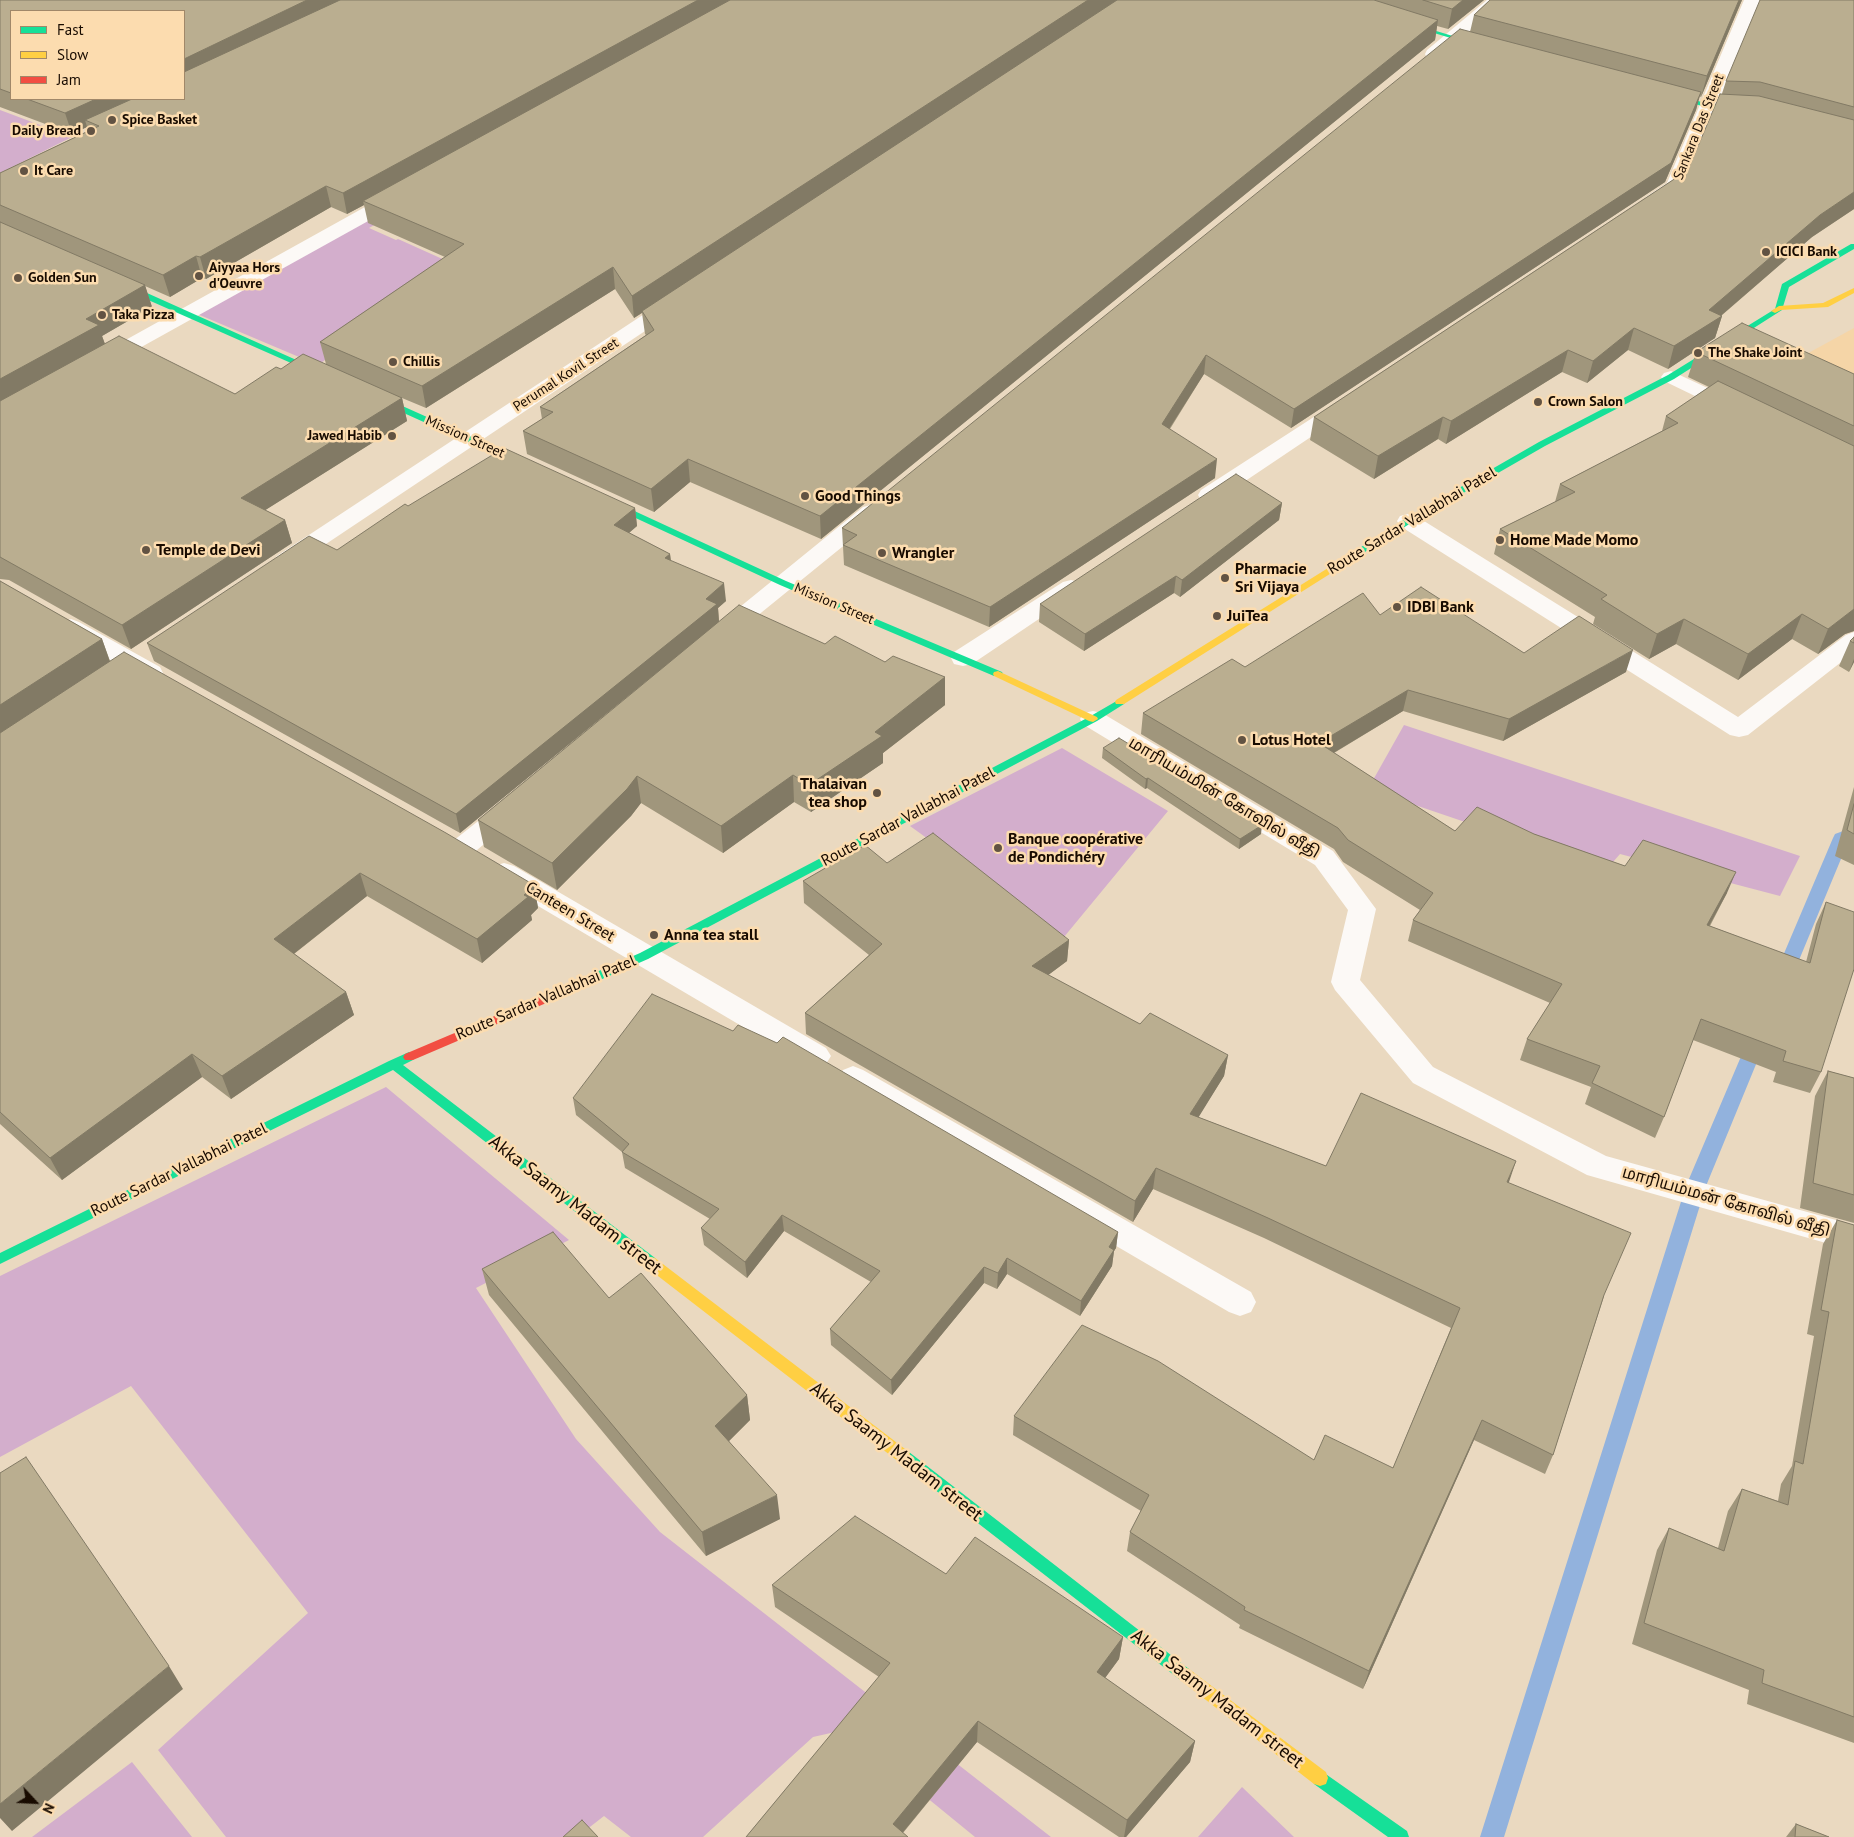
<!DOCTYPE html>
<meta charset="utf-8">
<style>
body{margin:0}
#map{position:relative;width:1854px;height:1837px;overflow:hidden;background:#ead9c0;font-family:"PT Sans",sans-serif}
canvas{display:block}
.legend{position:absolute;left:10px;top:10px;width:175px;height:90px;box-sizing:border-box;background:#fcdcaf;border:1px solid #a18869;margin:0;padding:6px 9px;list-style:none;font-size:15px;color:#180b00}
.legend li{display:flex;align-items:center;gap:10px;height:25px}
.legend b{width:25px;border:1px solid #a18869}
.north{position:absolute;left:10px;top:1777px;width:50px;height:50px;-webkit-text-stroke:4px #fcdcaf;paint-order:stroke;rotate:115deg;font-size:14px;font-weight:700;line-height:20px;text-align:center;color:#180b00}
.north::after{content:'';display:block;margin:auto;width:18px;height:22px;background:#180b00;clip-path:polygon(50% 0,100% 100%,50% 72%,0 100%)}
</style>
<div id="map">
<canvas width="1854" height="1837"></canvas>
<ul class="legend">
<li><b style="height:6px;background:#16e098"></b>Fast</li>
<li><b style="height:6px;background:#ffcf43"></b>Slow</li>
<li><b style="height:6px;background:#f24e42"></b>Jam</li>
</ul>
<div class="north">N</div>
</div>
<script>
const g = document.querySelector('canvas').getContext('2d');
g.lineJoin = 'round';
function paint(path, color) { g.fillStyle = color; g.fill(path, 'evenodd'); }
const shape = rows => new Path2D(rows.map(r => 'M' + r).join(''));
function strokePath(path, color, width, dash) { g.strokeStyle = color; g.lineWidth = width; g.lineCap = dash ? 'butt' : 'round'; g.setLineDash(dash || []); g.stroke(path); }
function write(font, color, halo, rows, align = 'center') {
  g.font = font + ' "PT Sans","Noto Sans Tamil",sans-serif'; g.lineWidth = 5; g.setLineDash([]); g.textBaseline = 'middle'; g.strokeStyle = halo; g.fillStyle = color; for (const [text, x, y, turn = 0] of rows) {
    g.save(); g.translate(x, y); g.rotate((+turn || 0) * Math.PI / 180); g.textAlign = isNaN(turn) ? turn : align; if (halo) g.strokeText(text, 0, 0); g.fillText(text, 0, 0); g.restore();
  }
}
const built = shape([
 [1854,328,1854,390,1792,362]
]);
const forest = shape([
 [568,109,418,201,369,228,396,240,398,239,458,266,318,365,195,313],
 [0,110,72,137,0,173],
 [1404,725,1800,856,1780,896,1620,854,1606,870,1368,789],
 [1062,748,1168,811,1064,937,910,826],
 [386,1087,569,1240,476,1288,576,1439,660,1532,1051,1837,975,1837,844,1730,813,1737,703,1837,631,1837,604,1816,577,1837,226,1837,158,1750,308,1613,131,1386,0,1457,0,1276],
 [132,1762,192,1837,32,1837],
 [1242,1787,1294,1837,1198,1837]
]);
const stream = shape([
 [1854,827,1854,839,1848,842,1792,977,1789,982,1783,984,1777,982,1774,977,1833,838,1835,834,1854,827],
 [1757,1033,1764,1035,1766,1040,1706,1186,1504,1837,1480,1837,1686,1186,1748,1040,1750,1035,1757,1033]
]);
const street = shape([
 [1487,0,1505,0,1439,58,1427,58,1425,54,1427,50,1487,0],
 [1744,0,1760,0,1684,186,1660,205,1653,207,1646,205,1644,201,1646,197,1667,183,1744,0],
 [399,190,406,192,408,196,406,200,109,365,102,367,95,365,92,361,95,357,392,192,399,190],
 [674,297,681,299,684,303,681,307,293,566,285,568,277,566,273,561,277,556,667,299,674,297],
 [1671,371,1742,404,1746,408,1742,412,1735,414,1728,412,1664,381,1661,377,1664,373,1671,371],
 [1344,400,1351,402,1355,406,1351,410,1217,500,1209,502,1201,500,1198,495,1201,490,1337,402,1344,400],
 [871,505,879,507,882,512,879,517,730,638,722,641,714,638,710,633,714,628,863,507,871,505],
 [1408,514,1416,516,1738,717,1846,635,1854,632,1854,652,1748,735,1739,737,1730,735,1400,526,1397,521,1400,516,1408,514],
 [1071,580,1079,582,1083,587,1079,592,972,664,963,666,954,664,951,658,954,652,1063,582,1071,580],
 [71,619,79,622,160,667,163,673,160,679,151,681,142,679,63,632,59,627,63,622,71,619],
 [1093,711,1102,713,1333,851,1376,909,1360,980,1433,1067,1606,1156,1854,1225,1854,1251,1587,1175,1413,1083,1335,990,1331,982,1348,910,1315,865,1084,725,1080,719,1084,713,1093,711],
 [510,800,519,803,523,809,519,815,471,855,462,857,453,855,449,848,453,841,501,803,510,800],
 [504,863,514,866,826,1048,831,1056,826,1064,816,1067,806,1064,494,880,491,873,494,866,504,863],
 [853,1066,863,1070,1251,1292,1256,1302,1251,1312,1240,1316,1229,1312,843,1086,838,1078,843,1070,853,1066]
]);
const fast = shape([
 [1324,0,1334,0,1489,47,1484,48,1324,0],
 [1661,91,1724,108,1751,108,1755,110,1751,112,1724,112,1659,94,1659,92,1661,91],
 [1851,244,1854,244,1854,249,1789,287,1782,310,1674,379,1545,446,1411,523,1352,560,1349,561,1344,558,1405,519,1539,442,1668,375,1775,309,1782,284,1851,244],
 [112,280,118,280,332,376,328,379,325,378,112,284,112,280],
 [369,391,534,465,535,467,531,470,528,469,366,396,365,394,369,391],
 [602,496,786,581,1002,672,1003,674,1002,676,994,676,780,585,599,501,599,497,602,496],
 [1120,699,1124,700,1125,702,1124,704,1097,721,648,959,593,983,589,984,585,983,583,980,585,977,640,953,1089,717,1120,699],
 [409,1052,413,1054,415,1057,413,1060,403,1065,655,1258,657,1262,655,1266,650,1267,645,1266,393,1070,0,1264,0,1253,389,1061,409,1052],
 [904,1451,909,1452,1189,1669,1192,1674,1189,1679,1184,1681,1179,1679,899,1462,897,1457,899,1452,904,1451],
 [1320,1770,1407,1831,1409,1837,1388,1837,1314,1784,1312,1778,1314,1772,1320,1770]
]);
const slow = shape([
 [1854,288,1854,293,1828,307,1781,310,1775,313,1771,311,1779,306,1823,303,1854,288],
 [1349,555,1354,558,1352,560,1124,704,1116,704,1115,702,1116,700,1349,555],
 [998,671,1097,717,1098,719,1093,722,1089,721,994,676,993,674,994,672,998,671],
 [650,1257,655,1258,909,1452,911,1457,909,1462,904,1463,899,1462,645,1266,643,1262,645,1258,650,1257],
 [1184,1667,1189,1669,1326,1772,1328,1778,1326,1784,1320,1786,1314,1784,1179,1679,1176,1674,1179,1669,1184,1667]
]);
const jam = shape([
 [589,976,593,977,595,980,593,983,413,1060,405,1060,403,1057,405,1054,589,976]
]);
const wall = shape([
 [0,0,1484,0,1448,29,1437,26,1435,40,821,539,690,482,654,512,527,454,523,431,542,419,540,407,646,335,645,334,642,313,634,318,615,289,426,408,402,398,407,421,265,510,285,520,292,543,131,649,9,580,0,579,0,173,88,131,87,127,72,134,0,107],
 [11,11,184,11,184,99,11,99],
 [364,205,368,223,445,257,320,342,326,364,281,369,235,394,105,344,102,336,152,307,145,286,170,297,202,278,206,279,331,207,347,214],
 [1490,0,1742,0,1701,97,1699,96,1696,110,1665,182,1291,428,1204,374,1170,429,1215,478,989,627,844,565,842,528,1470,32,1474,15],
 [1854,0,1854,209,1812,237,1721,316,1722,316,1715,338,1668,369,1628,350,1587,383,1562,372,1446,444,1438,439,1374,479,1310,440,1314,417,1688,170,1722,94,1726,81],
 [1696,352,1854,374,1854,631,1845,634,1818,654,1792,639,1738,680,1676,644,1649,659,1593,624,1595,617,1494,554,1500,529,1555,502,1560,484,1662,431,1666,416,1709,387,1688,377],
 [1282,503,1279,520,1180,597,1174,593,1084,651,1039,622,1040,604],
 [408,506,635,508,637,526,629,533,670,554,671,561,726,601,718,608,719,621,825,644,885,662,945,677,945,705,883,753,883,763,811,812,794,802,723,853,641,803,631,816,557,890,484,847,478,820,660,670,460,833,154,661,147,643,337,550],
 [0,581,102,639,110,661,534,885,538,908,531,915,532,920,482,963,367,896,294,954,346,992,354,1015,231,1099,202,1077,62,1180,0,1124],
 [1380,615,1524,653,1626,672,1503,741,1403,711,1334,753,1455,831,1534,834,1625,866,1727,893,1710,926,1806,962,1816,924,1826,902,1821,1072,1810,1093,1773,1082,1776,1072,1693,1040,1664,1117,1655,1138,1585,1104,1591,1087,1520,1060,1527,1039,1550,1003,1408,941,1413,920,1420,910,1343,862,1334,849,1141,734,1143,713,1245,667],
 [1854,637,1854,662,1849,672,1839,666,1850,641],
 [1103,748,1261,834,1239,849,1147,788,1145,789,1102,758],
 [1854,787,1854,865,1835,856],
 [887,863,1069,940,1067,961,1048,975,1140,1024,1228,1055,1224,1076,1198,1117,1326,1166,1508,1183,1604,1296,1553,1455,1545,1474,1474,1440,1363,1689,1239,1628,1240,1625,1127,1551,1130,1532,1141,1511,1013,1435,1014,1416,1314,1460,1393,1468,1451,1328,1264,1238,1153,1189,1133,1222,806,1034,805,1013,869,955,804,903,803,881],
 [1828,1071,1854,1078,1854,1223,1800,1208,1815,1096],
 [573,1098,1118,1232,1116,1248,1114,1251,1112,1266,1080,1316,1007,1274,997,1289,984,1283,892,1395,831,1345,830,1329,871,1282,784,1231,747,1278,704,1245,701,1228,710,1219,625,1168,622,1152,576,1115],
 [1837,1220,1854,1225,1854,1743,1747,1704,1749,1690,1632,1644,1657,1550,1669,1528,1718,1548,1728,1511,1742,1489,1778,1501,1781,1484,1792,1466,1814,1336,1807,1334,1823,1244],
 [482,1269,609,1298,747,1395,750,1420,729,1441,780,1519,706,1556,489,1295],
 [946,1574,1123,1637,1119,1659,1105,1678,1195,1741,1190,1762,1126,1837,1119,1837,977,1742,903,1833,746,1837,879,1677,775,1607,772,1585],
 [1796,1824,1829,1837,1786,1837]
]);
const shadedWall = shape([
 [307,0,354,0,184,82,184,59],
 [698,0,736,0,363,201,364,205,347,214,343,193],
 [1088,0,1118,0,634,318,632,296],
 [1463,0,1484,0,1448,29,1452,9],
 [1739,0,1742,0,1701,97,1707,76],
 [1438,20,1435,40,821,539,820,516],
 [1701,92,1696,110,1665,182,1291,428,1294,409],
 [96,99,147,99,85,120,87,127,72,134,65,113],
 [326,186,331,207,206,279,200,257],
 [1854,192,1854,209,1812,237,1717,319,1722,316,1715,338,1668,369,1674,346,1709,310,1820,215],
 [196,256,202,278,170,297,163,275],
 [613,267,615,289,426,408,422,386],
 [145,285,152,307,102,336,106,347,0,406,0,379,86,319],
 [1634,328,1628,350,1587,383,1593,361],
 [1568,350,1562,372,1446,444,1451,421],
 [1206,355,1204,374,1160,443,1162,424],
 [402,398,407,421,248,521,241,498],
 [1443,417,1438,439,1374,479,1378,456],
 [688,459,690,482,654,512,651,489],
 [1217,459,1215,478,989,627,990,607],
 [1282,503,1279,520,1180,597,1182,580],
 [635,508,637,526,617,543,614,525],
 [285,520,292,543,131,649,122,625],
 [670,554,672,572,665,558],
 [1176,576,1174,593,1084,651,1085,634],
 [724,583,726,601,718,608,719,622,460,833,456,814],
 [1854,609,1854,631,1845,634,1818,654,1828,629],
 [1802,614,1792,639,1738,680,1748,654],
 [1684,619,1676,644,1649,659,1657,634],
 [102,639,110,662,0,735,0,705],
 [1633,650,1626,672,1503,741,1509,719],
 [1854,659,1854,662,1849,672],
 [945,677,945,705,883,753,883,763,811,812,809,785,875,732],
 [1408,690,1403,711,1315,764,1319,743],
 [793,775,794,802,723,853,721,826],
 [637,776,641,803,631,816,557,890,552,863],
 [1148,778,1147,788,1145,789,1146,779],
 [1262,825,1261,834,1239,849,1240,839],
 [1736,872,1727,893,1698,946,1707,925],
 [360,873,367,896,282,963,274,939],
 [534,885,538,908,531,915,532,920,482,963,477,939],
 [1069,940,1067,961,1031,988,1032,966],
 [346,992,354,1015,231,1099,222,1076],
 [192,1054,202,1077,62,1180,50,1158],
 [1228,1055,1224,1076,1187,1136,1190,1114],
 [1516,1161,1509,1182,1499,1203,1507,1182],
 [1156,1168,1153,1189,1133,1222,1135,1201],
 [782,1215,784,1231,747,1278,745,1262],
 [1118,1232,1116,1248,1114,1251,1112,1266,1080,1316,1081,1301,1109,1247],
 [1007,1258,1007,1274,997,1289,998,1273],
 [984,1267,984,1283,892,1395,891,1380],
 [747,1395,750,1420,719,1451,715,1426],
 [1482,1420,1474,1440,1363,1689,1369,1671],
 [777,1495,780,1519,706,1556,702,1532],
 [1123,1637,1119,1659,1094,1693,1097,1672],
 [169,1666,183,1689,12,1831,0,1818,0,1804],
 [978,1721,977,1742,899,1837,893,1824],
 [1195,1741,1190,1762,1126,1837,1124,1837,1127,1820]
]);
const building = shape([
 [0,0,307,0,184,59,184,11,11,11,11,93,0,89,0,0],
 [340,0,698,0,343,193,326,186,200,257,196,256,163,275,0,205,0,173,99,126,85,120,132,99,184,99,184,72,340,0],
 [730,0,1088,0,632,296,613,267,422,386,320,342,464,244,363,201,730,0],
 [1117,0,1374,0,1438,20,820,516,688,459,651,489,523,431,553,412,540,407,654,330,642,311,1117,0],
 [1423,0,1463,0,1452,9,1423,0],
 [1490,0,1739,0,1707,76,1474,15,1490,0],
 [1760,0,1854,0,1854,107,1760,82,1726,81,1760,0],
 [1460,29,1701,92,1671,163,1294,409,1206,355,1162,424,1217,459,990,607,843,545,857,535,842,528,1460,29],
 [1720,94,1759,96,1854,120,1854,192,1820,215,1709,310,1722,316,1674,346,1634,328,1593,361,1568,350,1451,421,1443,417,1378,456,1314,417,1688,170,1720,94],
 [27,99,96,99,65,113,27,99],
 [0,222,145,285,86,319,99,325,0,379,0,222],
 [1742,323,1854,374,1854,426,1696,352,1742,323],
 [119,336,235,394,276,367,281,369,303,354,402,398,241,498,285,520,122,625,0,557,0,401,119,336],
 [1718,381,1854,446,1854,609,1828,629,1802,614,1748,654,1684,619,1657,634,1601,599,1607,595,1500,529,1575,492,1560,484,1678,423,1666,416,1718,381],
 [504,448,635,508,614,525,670,554,665,558,724,583,706,599,717,604,456,814,147,643,309,536,337,550,405,504,408,506,504,448],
 [1236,474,1282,503,1182,580,1176,576,1085,634,1040,604,1236,474],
 [0,581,102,639,0,705,0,581],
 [1421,587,1524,653,1579,616,1633,650,1509,719,1408,690,1319,743,1455,831,1477,807,1534,834,1625,866,1643,840,1736,872,1707,925,1810,963,1826,902,1854,912,1854,969,1821,1072,1783,1061,1786,1051,1701,1019,1664,1117,1592,1083,1600,1066,1527,1039,1562,984,1413,920,1433,893,1348,840,1338,828,1143,713,1232,659,1245,667,1363,593,1380,615,1421,587],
 [739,605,825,644,835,636,885,662,893,656,945,677,875,732,882,736,809,785,793,775,721,826,637,776,627,789,552,863,478,820,739,605],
 [1854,637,1854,643,1850,641,1854,637],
 [124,652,446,833,534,885,524,895,528,897,477,939,360,873,274,939,346,992,222,1076,192,1054,50,1158,0,1112,0,733,124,652],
 [1119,738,1262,825,1240,839,1148,778,1146,779,1103,748,1119,738],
 [1854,804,1854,834,1847,830,1854,804],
 [933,833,1069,940,1032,966,1140,1024,1150,1013,1228,1055,1190,1114,1326,1166,1361,1093,1516,1161,1507,1182,1631,1233,1604,1295,1553,1455,1482,1420,1369,1671,1244,1610,1245,1607,1130,1532,1149,1495,1014,1416,1082,1325,1158,1361,1314,1460,1325,1435,1393,1468,1460,1308,1268,1218,1156,1168,1135,1201,805,1013,882,944,803,881,865,845,887,863,933,833],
 [652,994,733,1031,738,1025,777,1043,783,1037,1118,1232,1109,1247,1114,1250,1081,1301,1007,1258,998,1273,984,1267,891,1380,830,1329,880,1271,782,1215,745,1262,701,1228,719,1209,622,1152,629,1144,573,1098,652,994],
 [1828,1071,1854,1078,1854,1195,1813,1183,1828,1071],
 [1837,1220,1854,1225,1854,1717,1762,1683,1764,1670,1644,1623,1669,1528,1724,1551,1742,1489,1788,1505,1795,1461,1803,1464,1829,1312,1821,1310,1837,1220],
 [553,1232,609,1298,641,1273,747,1395,715,1426,777,1495,702,1532,482,1269,553,1232],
 [26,1457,169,1666,0,1804,0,1473,26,1457],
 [855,1516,946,1574,975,1537,1123,1637,1097,1672,1195,1741,1127,1820,978,1721,893,1824,908,1837,746,1837,890,1663,772,1585,855,1516],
 [582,1820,598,1837,563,1837,582,1820],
 [1796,1824,1829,1837,1795,1837,1796,1824]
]);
const markers = [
 [112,120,5,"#625343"],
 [91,131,5,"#625343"],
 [24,171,5,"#625343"],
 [1766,252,5,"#625343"],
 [199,276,5,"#625343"],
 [18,278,5,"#625343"],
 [102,315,5,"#625343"],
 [1698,353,5,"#625343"],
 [393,362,5,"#625343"],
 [1538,402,5,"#625343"],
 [392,436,5,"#625343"],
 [805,496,5,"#625343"],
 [1500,540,5,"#625343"],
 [146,550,5,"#625343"],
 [882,553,5,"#625343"],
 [1225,578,5,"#625343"],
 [1397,607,5,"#625343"],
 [1217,616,5,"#625343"],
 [1242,740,5,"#625343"],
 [877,793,5,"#625343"],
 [998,848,5,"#625343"],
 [654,935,5,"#625343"]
];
const farPoinames = [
 ["Spice Basket",122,120],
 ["Daily Bread",81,131,"right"],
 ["It Care",34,171],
 ["ICICI Bank",1776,252],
 ["Aiyyaa Hors",209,268],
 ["d'Oeuvre",209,284],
 ["Golden Sun",28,278],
 ["Taka Pizza",112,315],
 ["The Shake Joint",1708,353],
 ["Chillis",403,362],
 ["Crown Salon",1548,402],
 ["Jawed Habib",382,436,"right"]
];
const farStreetnames = [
 ["Sankara Das Street",1699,127,-68],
 ["Perumal Kovil Street",566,375,-33],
 ["Mission Street",465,437,24],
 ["Mission Street",834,604,23]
];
const poiNames = [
 ["Good Things",815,496],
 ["Home Made Momo",1510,540],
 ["Temple de Devi",156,550],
 ["Wrangler",892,553],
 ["Pharmacie",1235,569],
 ["Sri Vijaya",1235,587],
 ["IDBI Bank",1407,607],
 ["JuiTea",1227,616],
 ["Lotus Hotel",1252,740],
 ["Thalaivan",867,784,"right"],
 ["tea shop",867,802,"right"],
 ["Banque coopérative",1008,839],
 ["de Pondichéry",1008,857],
 ["Anna tea stall",664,935]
];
const streetNames = [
 ["Route Sardar Vallabhai Patel",1412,521,-31],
 ["மாரியம்மின் கோவில் வீதி",1224,798,31],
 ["Route Sardar Vallabhai Patel",908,817,-28],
 ["Canteen Street",570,912,31],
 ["Route Sardar Vallabhai Patel",546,998,-23],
 ["Route Sardar Vallabhai Patel",179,1170,-26],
 ["மாரியம்மன் கோவில் வீதி",1726,1202,16]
];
const nearStreetnames = [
 ["Akka Saamy Madam street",575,1205,38],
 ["Akka Saamy Madam street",896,1452,38],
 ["Akka Saamy Madam street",1217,1699,38]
];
paint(built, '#f5d5a7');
paint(forest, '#d3aecc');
paint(stream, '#92b2dd');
paint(street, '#fcf9f6');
paint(fast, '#16e098');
paint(slow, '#ffcf43');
paint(jam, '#f24e42');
paint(wall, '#a0967c');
paint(shadedWall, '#827a65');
paint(building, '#baae90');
strokePath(building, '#827a65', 1);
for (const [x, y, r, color] of markers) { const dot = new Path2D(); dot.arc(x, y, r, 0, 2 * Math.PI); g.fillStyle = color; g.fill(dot); strokePath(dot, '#fcdcaf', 2); }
write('bold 14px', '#180b00', '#fcdcaf', farPoinames, 'left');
write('14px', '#180b00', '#fcdcaf', farStreetnames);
write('bold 16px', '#180b00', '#fcdcaf', poiNames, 'left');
write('16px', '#180b00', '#fcdcaf', streetNames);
write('19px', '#180b00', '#fcdcaf', nearStreetnames);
</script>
